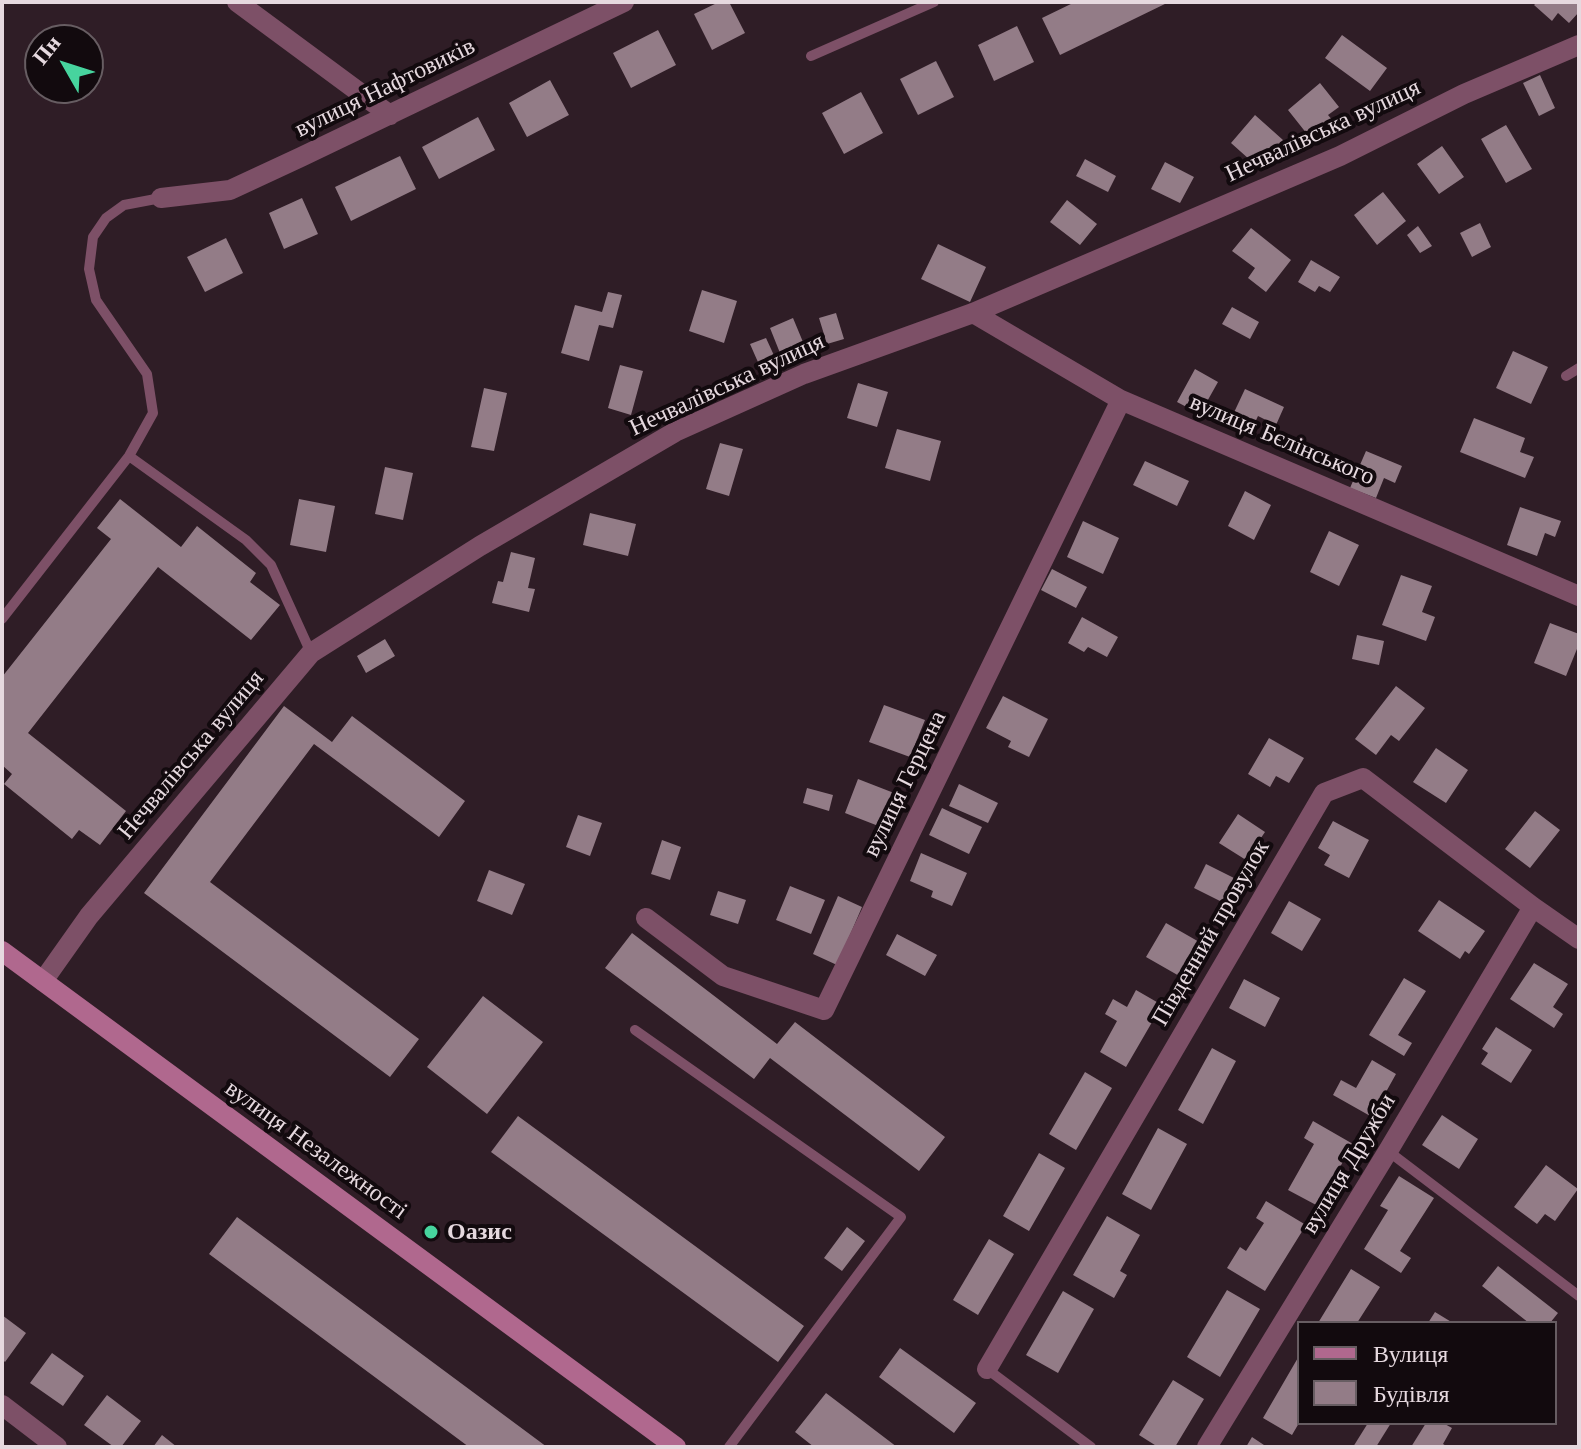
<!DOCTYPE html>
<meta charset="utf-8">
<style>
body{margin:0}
#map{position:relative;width:1581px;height:1449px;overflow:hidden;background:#2f1d26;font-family:"Libre Baskerville",serif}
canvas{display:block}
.frame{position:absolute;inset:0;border:4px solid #e6d9df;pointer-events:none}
.legend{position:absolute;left:1297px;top:1321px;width:260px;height:104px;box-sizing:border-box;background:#120a0e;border:2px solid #675d62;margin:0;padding:10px 14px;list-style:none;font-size:24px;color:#e6d9df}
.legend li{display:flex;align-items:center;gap:16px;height:40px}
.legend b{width:40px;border:2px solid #675d62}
.north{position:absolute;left:24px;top:24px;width:80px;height:80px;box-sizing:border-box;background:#120a0e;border:2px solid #675d62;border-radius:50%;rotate:309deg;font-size:22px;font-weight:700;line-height:32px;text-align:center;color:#e6d9df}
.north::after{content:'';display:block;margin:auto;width:28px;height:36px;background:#47d49e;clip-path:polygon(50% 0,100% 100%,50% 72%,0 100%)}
</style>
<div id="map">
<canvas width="1581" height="1449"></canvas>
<div class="frame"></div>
<ul class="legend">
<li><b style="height:10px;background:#b0688e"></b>Вулиця</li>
<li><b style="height:22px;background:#937c87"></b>Будівля</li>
</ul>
<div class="north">Пн</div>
</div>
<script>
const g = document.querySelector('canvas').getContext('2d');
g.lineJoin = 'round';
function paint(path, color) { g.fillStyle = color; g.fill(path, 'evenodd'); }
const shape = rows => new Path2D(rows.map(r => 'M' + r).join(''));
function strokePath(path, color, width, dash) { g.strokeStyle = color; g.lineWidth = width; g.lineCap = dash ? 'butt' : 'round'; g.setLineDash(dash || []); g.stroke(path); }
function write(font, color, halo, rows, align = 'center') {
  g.font = font + ' "Libre Baskerville",serif'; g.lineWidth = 8; g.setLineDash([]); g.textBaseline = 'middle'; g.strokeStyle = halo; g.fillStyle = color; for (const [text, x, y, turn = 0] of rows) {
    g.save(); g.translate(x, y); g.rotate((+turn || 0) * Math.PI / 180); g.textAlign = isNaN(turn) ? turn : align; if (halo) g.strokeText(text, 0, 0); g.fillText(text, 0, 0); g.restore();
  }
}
const building = shape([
 [719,2,729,2,745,33,712,50,694,14],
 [1075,2,1169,2,1060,55,1042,18],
 [1537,2,1579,2,1579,12,1569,23,1558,13,1552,21,1534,5],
 [1017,26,1034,62,994,81,978,45],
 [658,30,676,65,631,88,613,53],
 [1342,35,1387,68,1370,91,1325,58],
 [936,61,954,97,918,115,900,79],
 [1540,75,1555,108,1539,116,1523,83],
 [550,80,569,115,527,137,509,103],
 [1320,83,1339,107,1328,115,1334,122,1311,139,1288,110],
 [861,92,883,133,844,154,822,113],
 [1255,115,1283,140,1259,168,1231,143],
 [478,117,495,150,439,179,422,147],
 [1506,125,1532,169,1506,183,1481,139],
 [1442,146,1464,177,1439,194,1417,164],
 [400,156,416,189,351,221,335,187],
 [1085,159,1116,176,1108,192,1076,176],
 [1165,162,1194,177,1180,203,1151,189],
 [1383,192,1406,221,1377,245,1354,215],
 [302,198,318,234,284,249,269,213],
 [1067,200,1097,224,1080,245,1050,222],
 [1480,223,1491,247,1472,257,1460,233],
 [1418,226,1432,246,1420,253,1407,235],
 [1251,228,1291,260,1266,292,1248,278,1255,268,1232,251],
 [226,238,243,273,205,292,187,257],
 [938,244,986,267,970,302,921,279],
 [1311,260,1340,277,1330,292,1319,286,1315,292,1298,282],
 [702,290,737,301,724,343,689,331],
 [608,292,622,295,613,328,599,325,589,361,561,353,575,305,602,312],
 [1232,307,1259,322,1250,339,1222,324],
 [836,313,844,339,827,344,819,318],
 [793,318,808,354,784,363,770,328],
 [766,338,777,362,761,369,750,344],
 [1513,351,1548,367,1531,404,1496,388],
 [620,365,643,371,631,415,608,408],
 [1195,369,1218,382,1200,414,1177,402],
 [858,383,888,392,877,427,847,418],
 [484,388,507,393,494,451,471,447],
 [1245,389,1284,407,1276,425,1258,416,1251,431,1230,421],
 [1474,418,1525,438,1520,452,1534,457,1525,478,1460,452],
 [897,429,941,441,930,481,885,468],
 [720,443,743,449,729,496,706,489],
 [1366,451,1402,466,1395,483,1384,478,1376,498,1350,488],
 [1145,461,1189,481,1177,506,1133,485],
 [385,467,413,473,403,520,375,514],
 [1245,491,1271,505,1254,540,1228,526],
 [120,499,181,547,197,526,256,573,250,582,280,605,251,640,158,567,28,733,126,811,100,845,79,830,72,839,4,784,12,774,2,765,2,677,111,539,97,528],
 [299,499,335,506,326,552,290,545],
 [1520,507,1561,521,1555,537,1545,533,1537,556,1507,545],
 [590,513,636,524,628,556,583,545],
 [1083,521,1119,538,1103,574,1067,557],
 [1329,531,1359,545,1339,586,1310,572],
 [511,552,535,558,528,588,535,589,529,612,492,603,498,581,503,582],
 [1052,569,1087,587,1076,608,1041,590],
 [1401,575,1432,586,1422,612,1435,617,1426,641,1382,625],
 [1082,617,1118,637,1107,657,1088,647,1084,652,1068,643],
 [1550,623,1579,634,1579,644,1566,676,1534,663],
 [1357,635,1384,641,1379,665,1352,659],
 [385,639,395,656,366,673,357,656],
 [1396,686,1425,708,1399,741,1391,735,1376,755,1355,739],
 [1003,696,1048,719,1029,757,1008,747,1011,741,986,728],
 [884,705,925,720,910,757,869,742],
 [284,706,332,742,352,716,465,801,439,837,314,744,210,882,419,1039,390,1077,144,893],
 [1269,738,1304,758,1289,783,1276,776,1270,787,1248,774],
 [1436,748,1468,770,1446,803,1413,782],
 [858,779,894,793,881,827,845,813],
 [959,784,998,803,988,823,949,806],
 [807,788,833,795,829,811,803,803],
 [942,808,982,827,969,854,929,835],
 [1535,811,1560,830,1530,868,1505,849],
 [1238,814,1265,832,1246,860,1219,843],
 [578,815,602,823,590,856,566,847],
 [1333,821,1369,840,1349,878,1324,865,1330,855,1318,848],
 [662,840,681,847,670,880,651,874],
 [921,853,967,873,952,906,931,897,933,891,910,881],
 [1206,864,1236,879,1224,903,1194,888],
 [489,870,525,884,512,915,477,901],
 [790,886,825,900,811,934,776,920],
 [718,891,746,900,738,924,710,915],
 [838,896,862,907,837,965,813,954],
 [1439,900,1485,931,1469,954,1465,951,1460,959,1418,931],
 [1289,901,1321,919,1302,951,1271,933],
 [1166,923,1201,943,1181,977,1146,957],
 [632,933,777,1044,795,1022,945,1137,919,1171,770,1058,754,1079,605,968],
 [897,934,937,955,925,976,886,955],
 [1534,963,1568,984,1553,1007,1563,1014,1554,1028,1510,999],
 [1404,978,1426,991,1398,1035,1412,1043,1404,1056,1369,1035],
 [1244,979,1280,998,1265,1027,1229,1008],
 [1136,990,1162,1005,1126,1067,1100,1052,1117,1021,1105,1014,1113,999,1127,1007],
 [483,996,543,1042,487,1114,427,1067],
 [1496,1027,1532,1050,1511,1083,1481,1064,1488,1053,1482,1049],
 [1212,1048,1236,1061,1203,1124,1178,1110],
 [1372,1060,1396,1074,1372,1117,1333,1095,1341,1080,1356,1088],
 [1085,1072,1112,1088,1076,1150,1049,1134],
 [1442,1115,1478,1139,1459,1169,1422,1145],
 [518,1116,804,1326,778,1362,491,1152],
 [1313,1121,1353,1144,1318,1206,1288,1190,1314,1144,1304,1138],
 [1158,1128,1187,1144,1151,1210,1122,1194],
 [1039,1153,1065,1168,1029,1231,1003,1216],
 [1546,1165,1578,1189,1555,1221,1545,1214,1537,1224,1514,1207],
 [1399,1176,1434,1198,1400,1251,1411,1258,1401,1273,1364,1249,1388,1210,1380,1206],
 [1266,1201,1306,1225,1265,1291,1227,1268,1240,1247,1246,1251,1264,1223,1256,1218],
 [1107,1216,1140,1235,1120,1271,1127,1275,1114,1298,1073,1275],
 [237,1217,547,1447,469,1447,209,1254],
 [847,1227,865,1241,842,1271,824,1258],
 [989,1239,1014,1254,978,1315,953,1300],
 [1498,1266,1558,1313,1550,1323,1529,1323,1482,1286],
 [1351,1269,1380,1287,1357,1323,1318,1323],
 [1227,1290,1260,1309,1220,1377,1187,1357],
 [1063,1291,1094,1309,1058,1373,1026,1355],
 [1435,1312,1453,1323,1428,1323],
 [2,1315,26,1333,5,1362,2,1359],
 [900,1348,976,1403,954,1433,879,1377],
 [52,1353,84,1376,63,1406,30,1383],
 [1299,1356,1299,1423,1292,1435,1263,1418],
 [1173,1380,1204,1399,1175,1447,1158,1447,1139,1435],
 [826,1393,897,1447,814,1447,795,1432],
 [107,1395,141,1421,121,1447,114,1447,84,1425],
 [1368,1423,1391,1423,1376,1447,1353,1447],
 [1426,1423,1443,1423,1452,1428,1443,1444,1448,1447,1411,1447],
 [162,1435,177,1447,153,1447],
 [1252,1437,1267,1447,1246,1447]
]);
const lane = shape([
 [811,56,934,2],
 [1566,376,1579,368],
 [129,456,246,540,271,565,311,653],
 [2,619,129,456,153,413,147,374,96,300,89,269,93,237,106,218,124,205,161,198],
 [635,1030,901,1217,729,1447],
 [1388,1151,1579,1296],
 [987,1369,1091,1447]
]);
const street = shape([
 [237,2,390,115],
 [161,198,230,190,301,157,624,2],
 [973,313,1121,400,1579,596],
 [646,918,723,976,824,1010,1121,400],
 [43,981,89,916,311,653,480,546,675,432,804,374,973,313,1340,156,1464,94,1579,45],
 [987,1369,1324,793,1363,778,1533,907,1579,939],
 [2,1405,57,1447],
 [1207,1447,1388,1151,1533,907]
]);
const secondary = shape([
 [2,951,676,1447]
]);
const markers = [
 [431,1232,8,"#47d49e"]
];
const streetNames = [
 ["вулиця Нафтовиків",385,88,-26],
 ["Нечвалівська вулиця",1323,131,-25],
 ["Нечвалівська вулиця",727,385,-25],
 ["вулиця Бєлінського",1282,440,23],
 ["Нечвалівська вулиця",191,755,-50],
 ["вулиця Герцена",905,784,-64],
 ["Південний провулок",1211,933,-60],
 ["вулиця Незалежності",316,1150,36],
 ["вулиця Дружби",1349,1164,-59]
];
const poiNames = [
 ["Оазис",447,1232]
];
paint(building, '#937c87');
strokePath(lane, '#7d5067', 10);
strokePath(street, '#7d5067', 20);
strokePath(secondary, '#b0688e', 20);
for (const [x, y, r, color] of markers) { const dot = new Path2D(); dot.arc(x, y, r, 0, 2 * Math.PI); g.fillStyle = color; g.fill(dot); strokePath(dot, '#120a0e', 3); }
write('24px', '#e6d9df', '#120a0e', streetNames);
write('bold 24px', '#e6d9df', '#120a0e', poiNames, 'left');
</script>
